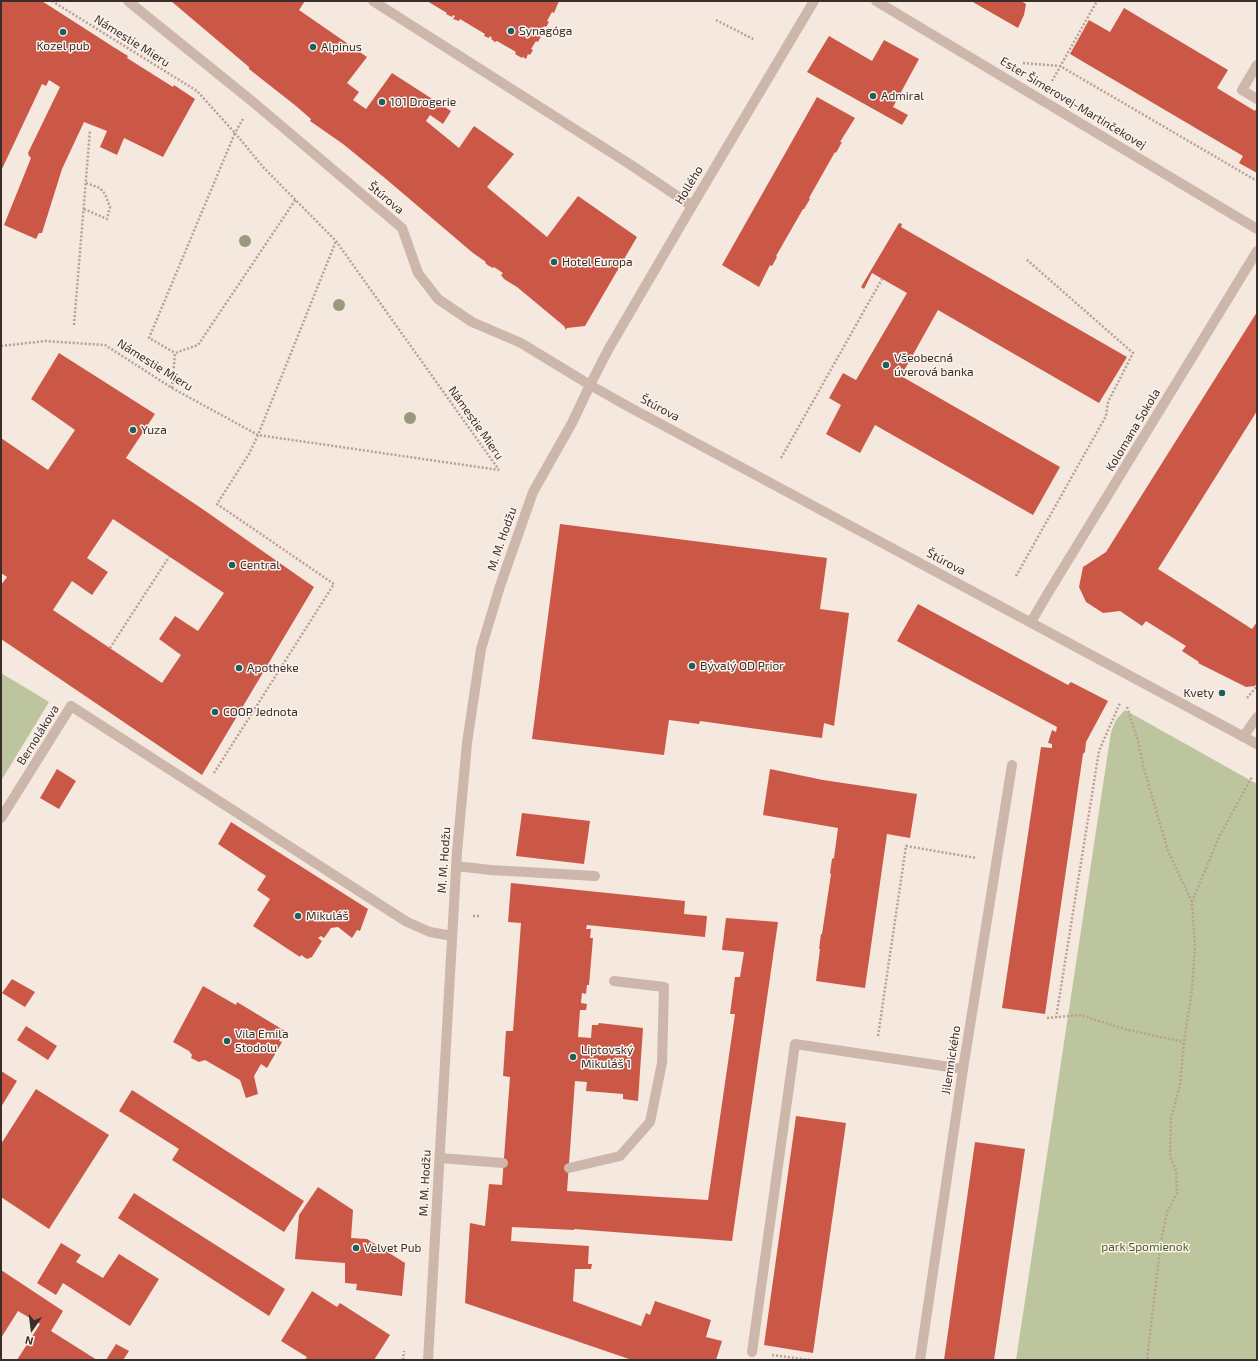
<!DOCTYPE html>
<meta charset="utf-8">
<style>
body{margin:0}
#map{position:relative;width:1258px;height:1361px;overflow:hidden;background:#f4e8df;font-family:"Exo 2",sans-serif}
canvas{display:block}
.frame{position:absolute;inset:0;border:2px solid #3b2d2a;pointer-events:none}
.north{position:absolute;left:12px;top:1309px;width:40px;height:40px;-webkit-text-stroke:3px #fbf3ec;paint-order:stroke;rotate:194deg;font-size:11px;font-weight:700;line-height:16px;text-align:center;color:#3b2d2a}
.north::after{content:'';display:block;margin:auto;width:14px;height:18px;background:#3b2d2a;clip-path:polygon(50% 0,100% 100%,50% 72%,0 100%)}
</style>
<div id="map">
<canvas width="1258" height="1361"></canvas>
<div class="frame"></div>
<div class="north">N</div>
</div>
<script>
const g = document.querySelector('canvas').getContext('2d');
g.lineJoin = 'round';
function paint(path, color) { g.fillStyle = color; g.fill(path, 'evenodd'); }
const shape = rows => new Path2D(rows.map(r => 'M' + r).join(''));
function strokePath(path, color, width, dash) { g.strokeStyle = color; g.lineWidth = width; g.lineCap = dash ? 'butt' : 'round'; g.setLineDash(dash || []); g.stroke(path); }
function write(font, color, halo, rows, align = 'center') {
  g.font = font + ' "Exo 2",sans-serif'; g.lineWidth = 3; g.setLineDash([]); g.textBaseline = 'middle'; g.strokeStyle = halo; g.fillStyle = color; for (const [text, x, y, turn = 0] of rows) {
    g.save(); g.translate(x, y); g.rotate((+turn || 0) * Math.PI / 180); g.textAlign = isNaN(turn) ? turn : align; if (halo) g.strokeText(text, 0, 0); g.fillText(text, 0, 0); g.restore();
  }
}
const green = shape([
 [1,673,49,702,1,781],
 [1125,710,1257,784,1257,1360,1016,1360,1111,732,1116,720]
]);
const building = shape([
 [1,1,41,1,45,3,115,48,128,56,127,58,173,87,174,85,195,99,163,157,124,138,117,155,100,147,107,131,84,122,62,169,42,233,39,233,36,239,4,225,31,158,29,156,28,153,60,87,49,80,46,86,42,84,1,171],
 [171,1,305,1,299,10,367,57,347,83,359,92,353,100,366,109,392,73,451,111,443,124,430,115,426,121,459,148,474,126,514,154,487,187,547,237,578,196,637,237,585,326,567,328,566,330,564,326,517,287,504,279,501,275,503,273,494,267,493,268,489,266,485,263,486,262,473,253,386,179,343,144,310,121,311,119,296,106,249,69,249,67],
 [427,1,559,1,554,13,552,12,547,21,549,22,546,27,544,26,539,35,541,36,538,42,536,41,531,49,533,50,530,55,528,54,526,59,523,57,524,55,522,58,515,54,516,52,497,41,495,42,491,39,492,38,490,36,489,38,484,36,485,34,460,19,459,21,453,19,455,16,453,15,452,17,446,14,447,13],
 [971,1,1021,1,1026,4,1024,15,1018,28],
 [1124,8,1228,70,1217,88,1255,111,1257,107,1257,173,1239,163,1243,156,1070,54,1089,20,1110,32],
 [829,36,872,61,884,40,919,59,893,107,908,115,902,125,807,72],
 [817,97,855,118,840,142,842,142,836,153,835,152,809,198,810,199,804,209,803,209,776,256,777,257,772,266,770,265,759,287,722,265],
 [899,223,902,224,901,227,1127,357,1099,403,938,310,901,376,1060,467,1033,515,875,425,860,453,826,434,841,405,829,398,843,373,856,380,907,293,872,273,864,289,861,287],
 [1257,312,1257,411,1158,569,1252,629,1257,622,1257,682,1255,686,1246,687,1198,663,1199,662,1182,651,1186,646,1146,621,1142,626,1120,611,1103,613,1086,602,1079,587,1083,567,1106,552],
 [59,353,155,414,126,458,201,508,314,587,202,775,1,639,1,585,7,577,1,573,1,438,48,470,75,430,31,399],
 [113,519,224,593,198,631,175,616,159,639,181,655,162,683,53,610,72,581,92,595,108,572,87,558],
 [560,524,827,558,820,609,849,613,834,726,824,723,822,738,700,721,699,724,669,720,664,755,532,739],
 [918,604,1068,685,1071,682,1108,701,1086,742,1085,752,1083,754,1045,1014,1002,1008,1041,747,1052,748,1052,744,1048,743,1052,730,1056,732,1057,727,897,641],
 [57,769,76,781,59,809,40,798],
 [770,769,823,780,917,794,910,838,887,834,865,988,816,981,820,949,819,949,821,934,822,934,831,874,830,873,832,859,834,858,838,828,763,815],
 [522,813,590,821,584,864,516,856],
 [231,822,368,909,360,931,357,930,352,938,338,927,331,928,324,938,321,936,318,938,322,941,312,957,307,959,301,955,300,957,253,926,270,899,257,890,266,876,218,844],
 [511,883,685,901,684,914,707,916,705,937,587,925,586,929,591,929,590,938,593,938,589,985,587,985,586,994,582,993,581,1003,587,1004,586,1010,580,1010,578,1037,591,1038,592,1025,598,1025,599,1023,643,1028,638,1101,623,1099,623,1094,586,1091,587,1082,575,1081,567,1191,708,1200,735,1014,730,1014,735,977,740,977,744,952,722,950,726,918,778,922,732,1241,574,1229,574,1230,512,1227,511,1241,589,1246,588,1264,592,1264,591,1269,575,1269,573,1301,641,1326,646,1313,650,1315,655,1301,711,1320,706,1337,722,1341,716,1360,632,1360,465,1303,470,1223,485,1226,489,1184,502,1185,510,1077,503,1076,506,1031,513,1031,521,923,508,922],
 [12,979,35,992,25,1007,2,993],
 [203,986,236,1005,237,1002,285,1031,279,1041,282,1042,267,1068,261,1064,254,1076,258,1094,246,1098,240,1080,205,1060,199,1062,191,1058,192,1055,189,1051,173,1042],
 [26,1026,57,1046,48,1060,17,1040],
 [1,1071,17,1081,1,1107],
 [36,1089,109,1135,49,1229,1,1197,1,1144],
 [132,1090,304,1201,284,1232,172,1160,179,1149,119,1111],
 [796,1116,846,1123,813,1353,764,1345],
 [975,1142,1025,1149,994,1360,944,1360],
 [318,1187,353,1210,351,1238,367,1239,405,1263,402,1296,356,1290,357,1284,345,1283,345,1263,295,1259,299,1215],
 [134,1193,285,1289,269,1316,118,1218],
 [61,1243,81,1255,76,1262,103,1278,119,1254,159,1279,130,1326,63,1283,56,1295,37,1283],
 [1,1270,63,1311,51,1331,97,1360,17,1360,40,1324,18,1311,1,1338],
 [312,1291,337,1307,340,1303,390,1335,374,1360,305,1360,307,1357,281,1341],
 [116,1344,129,1351,123,1360,106,1360]
]);
const path = shape([
 [52,1,197,91,235,133,149,338,175,353],
 [716,20,755,40],
 [1023,63,1060,66,1257,181],
 [1052,81,1097,1],
 [243,119,235,133,263,167,336,241,499,470],
 [84,209,107,219,110,207,105,194,100,188,86,183],
 [74,325,90,130],
 [1,346,45,341,105,345,172,388,258,435,499,470],
 [172,388,175,353,198,345,296,199],
 [781,458,882,279],
 [1016,576,1106,416,1108,402,1133,353,1026,259],
 [110,648,169,557],
 [1247,698,1257,686],
 [1127,707,1138,741,1144,769,1168,851,1192,902,1195,947,1192,990,1184,1042,1180,1085,1171,1118,1170,1156,1176,1171,1177,1193,1167,1213,1161,1241,1147,1360],
 [214,773,334,584,217,504,249,454,258,435,336,241],
 [1192,902,1219,837,1252,777],
 [473,916,481,916],
 [1047,1018,1080,1015,1128,1030,1184,1042],
 [1056,1018,1099,751,1120,703],
 [878,1036,906,846,976,858],
 [772,1355,810,1360],
 [403,1360,404,1351]
]);
const lane = shape([
 [373,1,631,165,692,206],
 [71,706,407,922,430,932,452,936],
 [456,866,491,870,595,876],
 [440,1158,503,1163],
 [569,1168,620,1156,650,1122,662,1063,664,987,614,981]
]);
const street = shape([
 [128,1,253,102,402,228,418,273,438,299,472,322,521,343,590,385,629,407,1257,744],
 [876,1,1257,229],
 [1257,65,1242,90,1257,99],
 [1031,622,1048,593,1257,251],
 [1243,737,1257,717],
 [1,818,71,706],
 [752,1352,795,1044,963,1069],
 [428,1360,457,852,467,743,481,649,500,586,533,492,572,423,590,385,608,350,692,206,814,1],
 [920,1360,963,1069,1012,765]
]);
const trees = [
 [245,241],
 [339,305],
 [410,418]
];
const markers = [
 [511,31,4,"#1d5f5c"],
 [63,32,4,"#1d5f5c"],
 [313,47,4,"#1d5f5c"],
 [873,96,4,"#1d5f5c"],
 [382,102,4,"#1d5f5c"],
 [554,262,4,"#1d5f5c"],
 [886,365,4,"#1d5f5c"],
 [133,430,4,"#1d5f5c"],
 [232,565,4,"#1d5f5c"],
 [692,666,4,"#1d5f5c"],
 [239,668,4,"#1d5f5c"],
 [1222,693,4,"#1d5f5c"],
 [215,712,4,"#1d5f5c"],
 [298,916,4,"#1d5f5c"],
 [227,1041,4,"#1d5f5c"],
 [573,1057,4,"#1d5f5c"],
 [356,1248,4,"#1d5f5c"]
];
const poiNames = [
 ["Synagóga",519,31],
 ["Kozel pub",63,46,"center"],
 ["Alpinus",321,47],
 ["Admiral",881,96],
 ["101 Drogerie",390,102],
 ["Hotel Europa",562,262],
 ["Všeobecná",894,358],
 ["úverová banka",894,372],
 ["Yuza",141,430],
 ["Central",240,565],
 ["Bývalý OD Prior",700,666],
 ["Apotheke",247,668],
 ["Kvety",1214,693,"right"],
 ["COOP Jednota",223,712],
 ["Mikuláš",306,916],
 ["Vila Emila",235,1034],
 ["Stodolu",235,1048],
 ["Liptovský",581,1050],
 ["Mikuláš 1",581,1064],
 ["Velvet Pub",364,1248]
];
const streetNames = [
 ["Námestie Mieru",132,41,32],
 ["Ester Šimerovej-Martinčekovej",1073,103,31],
 ["Hollého",689,185,-59],
 ["Štúrova",386,198,40],
 ["Námestie Mieru",155,365,32],
 ["Štúrova",660,408,28],
 ["Námestie Mieru",476,423,55],
 ["Kolomana Sokola",1133,430,-59],
 ["M. M. Hodžu",502,539,-71],
 ["Štúrova",946,562,28],
 ["Bernolákova",38,735,-58],
 ["M. M. Hodžu",444,860,-86],
 ["Jilemnického",951,1060,-81],
 ["M. M. Hodžu",425,1183,-87]
];
const parkNames = [
 ["park Spomienok",1145,1247]
];
paint(green, '#bcc59e');
paint(building, '#cb5846');
strokePath(path, '#b9a094', 2.5, [2, 2]);
strokePath(lane, '#cdb6aa', 10);
strokePath(street, '#cdb6aa', 10);
g.fillStyle = '#999a7d';
for (const [x, y] of trees) { g.beginPath(); g.arc(x, y, 6, 0, 2 * Math.PI); g.fill(); }
for (const [x, y, r, color] of markers) { const dot = new Path2D(); dot.arc(x, y, r, 0, 2 * Math.PI); g.fillStyle = color; g.fill(dot); strokePath(dot, '#fbf3ec', 1.5); }
write('12px', '#3b2d2a', '#fbf3ec', poiNames, 'left');
write('12px', '#3b2d2a', '#fbf3ec', streetNames);
write('12px', '#4f5a2c', '#fbf3ec', parkNames);
</script>
